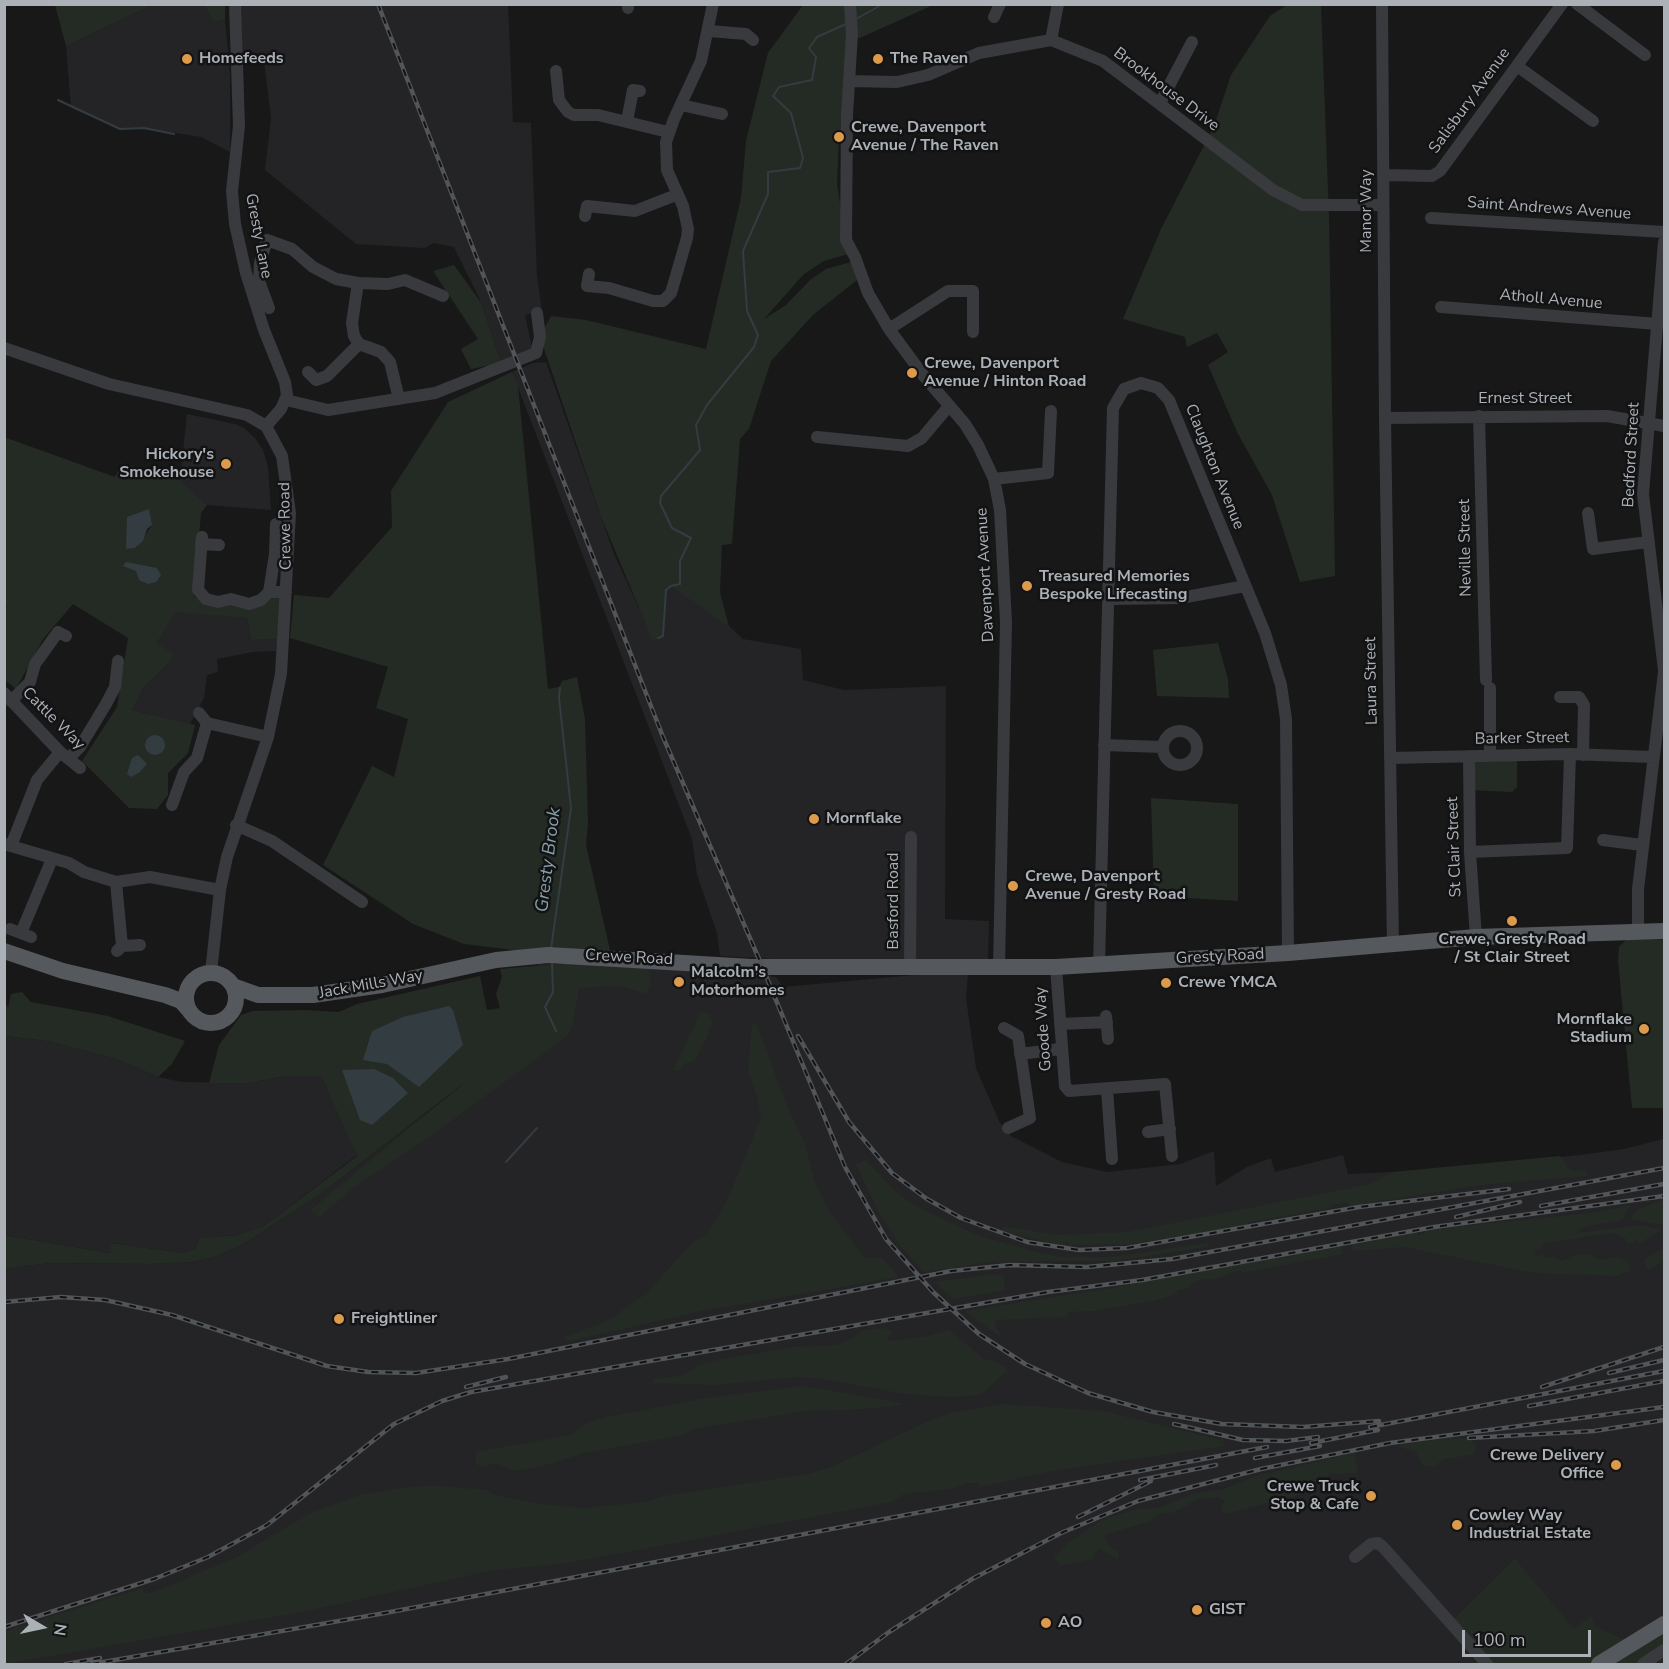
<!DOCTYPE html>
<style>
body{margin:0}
#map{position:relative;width:1669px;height:1669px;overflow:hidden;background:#181819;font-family:"Nunito Sans",sans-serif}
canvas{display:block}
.frame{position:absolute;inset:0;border:6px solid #abb1b7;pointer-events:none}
.north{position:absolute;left:12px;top:1597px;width:60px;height:60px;-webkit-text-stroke:4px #131314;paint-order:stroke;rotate:99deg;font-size:16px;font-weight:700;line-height:24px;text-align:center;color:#abb1b7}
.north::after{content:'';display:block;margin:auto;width:21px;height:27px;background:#abb1b7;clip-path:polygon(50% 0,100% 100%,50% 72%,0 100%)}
.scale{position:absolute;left:1462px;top:1630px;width:129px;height:27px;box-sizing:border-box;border:3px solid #abb1b7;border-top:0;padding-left:8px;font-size:18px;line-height:21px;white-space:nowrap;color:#abb1b7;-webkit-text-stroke:4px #131314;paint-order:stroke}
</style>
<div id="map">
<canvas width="1669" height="1669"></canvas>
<div class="frame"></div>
<div class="north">N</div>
<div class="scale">100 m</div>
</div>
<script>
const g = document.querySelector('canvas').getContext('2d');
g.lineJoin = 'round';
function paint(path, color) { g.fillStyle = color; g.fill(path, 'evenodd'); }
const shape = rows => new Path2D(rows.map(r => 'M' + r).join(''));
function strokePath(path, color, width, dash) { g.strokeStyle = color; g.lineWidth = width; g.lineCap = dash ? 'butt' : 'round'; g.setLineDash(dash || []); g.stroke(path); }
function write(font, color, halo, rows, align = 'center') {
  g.font = font + ' "Nunito Sans",sans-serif'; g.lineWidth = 5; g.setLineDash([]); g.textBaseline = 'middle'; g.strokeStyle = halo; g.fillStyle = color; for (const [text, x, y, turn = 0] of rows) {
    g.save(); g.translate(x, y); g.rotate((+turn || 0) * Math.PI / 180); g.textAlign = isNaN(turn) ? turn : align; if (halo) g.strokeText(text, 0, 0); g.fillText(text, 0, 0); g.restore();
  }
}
const built = shape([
 [152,5,204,5,213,22,225,20,230,74,230,152,201,137,145,128,120,129,71,108,66,46],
 [241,5,508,5,513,122,531,123,537,276,542,311,525,315,532,348,529,351,501,363,482,304,454,247,434,243,424,248,356,244,265,170,271,118,263,53,241,57],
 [546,362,614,554,650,632,663,636,666,590,671,586,718,616,743,639,801,649,803,680,844,690,946,686,945,919,989,921,988,959,775,959,720,956,717,933,697,875,692,839,512,372,533,363],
 [187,414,235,424,244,428,255,438,263,450,268,467,271,510,207,505,180,480],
 [175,611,247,618,251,640,277,639,276,651,253,652,217,659,218,672,207,675,204,698,190,724,132,710,144,687,171,661,157,643],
 [539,964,689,968,707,974,714,971,776,977,783,987,937,973,968,973,966,998,976,1068,1000,1123,1011,1136,1062,1162,1107,1172,1180,1164,1214,1151,1216,1186,1247,1167,1271,1158,1275,1172,1343,1155,1348,1174,1393,1172,1580,1155,1624,1149,1664,1139,1664,1664,5,1664,5,1269,50,1263,151,1264,193,1262,218,1256,242,1245,322,1193,529,1034],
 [4,1036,48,1041,116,1059,158,1077,182,1082,249,1083,286,1076,321,1076,357,1155,264,1226,237,1235,200,1238,195,1249,184,1253,112,1243,110,1253,5,1235]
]);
const green = shape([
 [55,5,55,4,152,5,66,46],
 [204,5,225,5,225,20,213,22],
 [803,5,933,5,860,38,852,34,847,115,839,137,837,184,848,254,824,261,804,274,764,319,786,305,810,280,826,269,851,262,857,280,813,315,771,361,749,429,740,439,732,544,722,545,720,592,729,627,671,586,666,590,663,636,653,641,601,517,540,337,551,316,586,320,706,349,741,198,746,141,768,53],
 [1287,5,1321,5,1329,217,1335,576,1300,582,1272,495,1237,432,1208,365,1228,352,1217,333,1187,347,1185,337,1123,319,1161,229,1214,126,1231,75,1270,16],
 [454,265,482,304,501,363,471,369,461,349,478,339,433,271],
 [512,372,518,386,548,689,559,687,562,681,577,677,585,719,588,824,586,845,610,950,513,950,464,944,413,924,323,865,372,766,394,777,408,719,376,708,388,667,290,638,294,595,329,598,392,527,391,491,448,402],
 [4,437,115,477,122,463,180,480,207,505,201,513,194,596,203,602,259,607,271,598,277,597,281,601,277,639,251,640,247,618,175,612,157,643,173,654,171,661,144,687,132,710,195,725,188,753,168,773,168,795,157,809,129,808,82,761,117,707,128,638,73,604,43,639,16,689,5,680,4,612,7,606,4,604],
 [152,525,136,548,127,548,129,530],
 [1218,643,1228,679,1229,698,1157,696,1153,650],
 [1517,755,1517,787,1512,792,1469,790,1469,756],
 [1151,798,1238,804,1238,901,1154,896],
 [1627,939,1664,940,1664,1108,1632,1108,1618,960,1619,947],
 [566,963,648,967,651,983,647,994,621,986,579,988,572,1027,566,1037,429,1137,353,1188,319,1217,311,1210,468,1080,322,1193,242,1245,218,1256,193,1262,151,1264,50,1263,5,1269,4,1235,110,1253,111,1243,184,1253,195,1249,200,1238,237,1235,264,1226,357,1156,321,1076,286,1076,249,1083,209,1083,219,1045,241,1015,253,1011,306,1010,339,1012,357,1004,480,976,487,1010,500,1008,496,994,502,977,500,969],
 [22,992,31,1002,108,1016,185,1041,172,1064,158,1077,116,1059,48,1041,5,1036,5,1002,8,1008,11,994],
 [701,1011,709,1014,712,1023,705,1042,694,1061,684,1064,680,1070,673,1071],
 [752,1024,757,1025,787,1106,805,1144,815,1183,829,1211,864,1258,882,1258,899,1277,702,1311,566,1342,565,1337,609,1320,647,1293,694,1241,706,1236,728,1199,761,1118,758,1100,748,1069],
 [1560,1156,1567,1167,1574,1171,1586,1169,1588,1176,1480,1185,1350,1206,1348,1202,1332,1205,1330,1208,1250,1222,1241,1227,1130,1244,1069,1245,1069,1242,1065,1242,1064,1245,1047,1242,1003,1231,1003,1226,1058,1235,1128,1232,1371,1184,1393,1172],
 [866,1160,893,1190,914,1205,979,1236,1040,1253,1062,1257,1112,1257,1207,1243,1208,1247,1114,1261,991,1262,924,1272,901,1246,880,1214,856,1165],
 [1664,1199,1664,1225,1630,1219,1638,1210],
 [1631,1205,1623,1218,1617,1221,1583,1227,1575,1233,1643,1225,1662,1230,1640,1243,1636,1240,1628,1244,1626,1239,1613,1233,1545,1243,1541,1245,1544,1248,1535,1249,1536,1256,1545,1254,1545,1258,1553,1257,1563,1261,1574,1255,1588,1254,1600,1260,1615,1257,1625,1260,1630,1265,1629,1271,1617,1276,1535,1273,1405,1247,1351,1251,1352,1243,1390,1236,1417,1232,1418,1235,1425,1234,1425,1230,1589,1213],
 [1341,1245,1343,1254,1243,1273,1241,1270,1211,1280,1205,1278,1190,1284,1191,1287,1177,1291,1177,1294,1153,1301,1094,1311,1068,1312,1068,1317,995,1320,995,1327,1001,1334,1000,1336,964,1311,1106,1289],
 [1664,1248,1664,1260,1651,1269,1646,1268,1645,1259],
 [993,1274,1004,1276,1005,1290,953,1299,935,1282],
 [886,1328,892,1332,886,1341,924,1337,949,1330,984,1359,997,1362,1008,1370,980,1395,952,1397,905,1394,824,1379,796,1377,715,1385,653,1383,654,1379,684,1375,699,1365,713,1361,793,1347,839,1345,865,1330],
 [805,1386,901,1403,901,1405,864,1409,807,1411,692,1429,683,1435,585,1453,542,1466,513,1471,497,1463,481,1467,476,1463,476,1452,571,1435,587,1423,607,1417,700,1399],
 [1002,1404,1103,1411,1225,1441,1224,1446,1053,1471,979,1487,979,1483,969,1483,950,1489,904,1494,891,1502,639,1550,560,1564,494,1570,302,1612,5,1664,5,1631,143,1588,145,1594,156,1591,237,1557,309,1514,359,1495,410,1487,438,1486,488,1490,492,1494,534,1503,582,1508,645,1502,664,1496,808,1474,833,1466,933,1419,951,1413],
 [1455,1438,1469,1439,1477,1445,1476,1449,1472,1455,1443,1459,1434,1467,1422,1465,1416,1452,1399,1447,1401,1444],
 [1354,1453,1358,1473,1330,1474,1325,1479,1302,1486,1299,1495,1225,1514,1221,1509,1225,1501,1216,1497,1198,1499,1185,1507,1171,1513,1161,1513,1148,1522,1104,1535,1107,1544,1119,1553,1118,1559,1100,1549,1095,1553,1094,1559,1061,1565,1054,1558,1069,1542,1106,1518,1138,1509,1158,1508,1195,1493,1224,1489,1252,1477],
 [1515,1559,1574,1629,1591,1616,1595,1627,1623,1639,1664,1624,1664,1650,1643,1664,1485,1664,1449,1624]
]);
const water = shape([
 [149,509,152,525,147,529,143,541,135,548,126,549,127,517],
 [126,562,157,568,161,575,156,582,148,584,139,580,136,571,123,566],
 '145 745a10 10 0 1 1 20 0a10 10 0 1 1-20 0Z',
 [138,755,147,764,140,772,131,777,127,774,132,758],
 [449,1006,453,1010,463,1045,419,1087,387,1064,363,1060,372,1031,403,1017],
 [374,1069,393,1078,408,1093,372,1125,360,1120,342,1070]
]);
const stream = shape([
 [856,19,883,4],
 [58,100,120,129,144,128,174,134],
 [658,638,663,636,666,590,671,586,680,584,680,561,691,538,672,528,660,503,661,496,700,450,696,425,707,405,754,347,758,335,747,311,743,251,768,194,768,172,800,168,803,158,791,113,773,96,779,87,812,80,816,57,809,48,817,37,846,24],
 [551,949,571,808,559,698,560,688],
 [552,963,553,992,545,1007,556,1031],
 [506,1162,537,1128]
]);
const minor = shape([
 [235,4,239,126,232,191,235,224,246,273,264,330,285,382,287,395,281,409,266,426],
 [850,4,852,34,847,115,846,240,855,257,868,293,889,329,923,375,965,424,978,445,994,479,1000,510,1006,622,999,967],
 [1382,4,1385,418,1393,945],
 [1577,4,1645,55],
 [628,8,628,4],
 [994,17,1000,4],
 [709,31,746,34,753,40],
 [1051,40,1058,4],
 [1517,66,1593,121],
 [556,71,559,100,568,112,574,115,598,115,668,132],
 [849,81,897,82,928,75,979,53,1051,40,1103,61,1273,190,1302,205,1383,205],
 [1160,103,1192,42],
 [681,105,722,114],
 [627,121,633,90,640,91],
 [1383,175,1432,176,1440,171,1562,4],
 [585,216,587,206,635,211,676,195],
 [1431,218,1664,232],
 [1664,242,1643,494,1664,670],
 [589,274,587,286,609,288,653,301,663,301,671,293,687,238,688,229,683,206,667,170,666,142,674,119,701,61,713,4],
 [1441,307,1658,324],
 [269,308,259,281,260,263,267,240,292,249,313,267,336,279,358,283],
 [889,329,948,291,973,291,973,332],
 [4,348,109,384,247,415,266,426,282,456,290,513,281,674,268,737,227,857,220,890,211,972],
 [308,372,316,380,327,376,359,344],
 [399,399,390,362,381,352,359,344,354,336,352,323,358,283,388,284,405,280,443,296],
 [286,400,328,410,435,393,536,353,540,337,537,313],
 [1479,416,1486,680],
 [1385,418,1607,416,1664,426],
 [817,437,908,446,922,438,949,406],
 [994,479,1048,473,1051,411],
 [1588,513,1593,549,1648,542],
 [202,537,198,590,206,599,218,602,231,599,249,604,261,600,269,592,286,592],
 [201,544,219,545],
 [269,592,275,554,276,524],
 [1108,599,1181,598,1245,586],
 [1490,688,1490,756],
 [4,693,60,752,80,768],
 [1560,697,1579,697,1584,705,1583,755],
 [11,701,30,682,35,664,58,632,66,636],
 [199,713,207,723],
 '1163 748a17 17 0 1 1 34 0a17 17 0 1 1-34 0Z',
 [1104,745,1163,747],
 [1469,756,1470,852,1476,937],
 [69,758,80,747,106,704,115,687,118,661],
 [1390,758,1570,754,1653,757],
 [172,805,184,772,197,758,207,723,268,737],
 [236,825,272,841,362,902],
 [1603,840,1642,845],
 [4,844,69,863,84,872,116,882,150,877,220,890],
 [11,846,37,780,60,752],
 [1470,852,1567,848,1570,754],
 [116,882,122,946],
 [10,929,31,937],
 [1638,931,1638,889,1664,672],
 [21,933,52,859],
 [117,951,122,946,140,945],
 [910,965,911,837],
 [1099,966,1113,408,1124,389,1141,383,1158,388,1169,400,1265,633,1281,685,1286,719,1288,953],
 [1056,967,1065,1086,1069,1091,1165,1084,1172,1156],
 [1106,1016,1108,1039],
 [1060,1024,1107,1022],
 [1004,1028,1018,1036,1030,1118,1008,1128],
 [1020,1054,1060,1049],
 [1107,1089,1112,1159],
 [1148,1132,1170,1129],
 [1355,1557,1371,1544,1378,1543,1383,1547,1487,1664],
 [1643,1664,1664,1650]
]);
const major = shape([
 [4,951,63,971,165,995,181,1001,188,1009],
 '186 998a25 25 0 1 1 50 0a25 25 0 1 1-50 0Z',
 [233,986,258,995,313,995,382,985,496,960,548,955,752,967,1056,967,1288,953,1476,937,1664,931],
 [1599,1664,1664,1624]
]);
const rail = shape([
 [378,4,663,737,759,959,845,1167,886,1239,933,1292,979,1334,1025,1364,1088,1393,1153,1412,1222,1424,1303,1427,1379,1421],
 [798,1036,849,1122,892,1173,927,1199,961,1218,1027,1242,1079,1250,1127,1248,1359,1207,1509,1189],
 [1541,1206,1664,1184],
 [1456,1217,1520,1202],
 [4,1302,61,1297,105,1300,172,1315,327,1366,368,1372,416,1373,508,1359,951,1271,1010,1265,1087,1267,1172,1259,1664,1168],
 [1609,1373,1664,1360],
 [466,1387,506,1377],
 [1542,1387,1664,1347],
 [1529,1406,1664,1381],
 [1174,1424,1243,1440,1286,1441,1318,1437],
 [1370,1427,1664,1371],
 [1469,1438,1594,1431,1664,1420],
 [1311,1443,1378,1430],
 [1255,1458,1320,1446],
 [1140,1480,1216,1465],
 [1078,1517,1151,1481],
 [4,1627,154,1579,208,1557,267,1525,394,1424,442,1401,471,1392,1048,1292,1142,1280,1434,1227,1664,1196],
 [66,1664,100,1658],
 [92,1664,385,1613,1267,1447],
 [846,1664,889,1632,972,1579,1061,1533,1138,1501,1261,1469,1390,1443,1664,1407]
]);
const markers = [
 [187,59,6,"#dc9a4c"],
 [878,59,6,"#dc9a4c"],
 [839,137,6,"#dc9a4c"],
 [912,373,6,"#dc9a4c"],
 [226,464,6,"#dc9a4c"],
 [1027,586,6,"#dc9a4c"],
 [814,819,6,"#dc9a4c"],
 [1013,886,6,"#dc9a4c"],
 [1512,921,6,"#dc9a4c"],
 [679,982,6,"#dc9a4c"],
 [1166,983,6,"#dc9a4c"],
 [1644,1029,6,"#dc9a4c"],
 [339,1319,6,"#dc9a4c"],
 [1616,1465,6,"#dc9a4c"],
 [1371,1496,6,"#dc9a4c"],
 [1457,1525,6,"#dc9a4c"],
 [1197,1610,6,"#dc9a4c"],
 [1046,1623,6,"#dc9a4c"]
];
const poiNames = [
 ["Homefeeds",199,59],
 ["The Raven",890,59],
 ["Crewe, Davenport",851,128],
 ["Avenue / The Raven",851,146],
 ["Crewe, Davenport",924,364],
 ["Avenue / Hinton Road",924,382],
 ["Hickory's",214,455,"right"],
 ["Smokehouse",214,473,"right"],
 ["Treasured Memories",1039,577],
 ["Bespoke Lifecasting",1039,595],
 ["Mornflake",826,819],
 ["Crewe, Davenport",1025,877],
 ["Avenue / Gresty Road",1025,895],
 ["Crewe, Gresty Road",1512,940,"center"],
 ["/ St Clair Street",1512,958,"center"],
 ["Malcolm's",691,973],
 ["Motorhomes",691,991],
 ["Crewe YMCA",1178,983],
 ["Mornflake",1632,1020,"right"],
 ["Stadium",1632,1038,"right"],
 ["Freightliner",351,1319],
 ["Crewe Delivery",1604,1456,"right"],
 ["Office",1604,1474,"right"],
 ["Crewe Truck",1359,1487,"right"],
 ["Stop & Cafe",1359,1505,"right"],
 ["Cowley Way",1469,1516],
 ["Industrial Estate",1469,1534],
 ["GIST",1209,1610],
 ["AO",1058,1623]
];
const streetNames = [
 ["Brookhouse Drive",1166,90,37],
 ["Salisbury Avenue",1470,101,-54],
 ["Saint Andrews Avenue",1549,209,4],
 ["Manor Way",1367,211,-90],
 ["Gresty Lane",258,236,79],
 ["Atholl Avenue",1551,300,5],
 ["Ernest Street",1525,399],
 ["Bedford Street",1632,455,-87],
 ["Claughton Avenue",1214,467,68],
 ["Crewe Road",286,526,-91],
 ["Neville Street",1466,548,-91],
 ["Davenport Avenue",986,575,-93],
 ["Laura Street",1372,681,-91],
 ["Cattle Way",53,719,45],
 ["Barker Street",1522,739,-1],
 ["St Clair Street",1455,847,-92],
 ["Basford Road",894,901,-90],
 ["Gresty Road",1220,957,-3],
 ["Crewe Road",629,958,3],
 ["Jack Mills Way",371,985,-10],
 ["Goode Way",1044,1029,-94]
];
const waterNames = [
 ["Gresty Brook",549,860,-83]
];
paint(built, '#242426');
paint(green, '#242b24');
paint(water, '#333c41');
strokePath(stream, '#333c41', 2);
strokePath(minor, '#393a3e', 12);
strokePath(major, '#55585c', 16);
strokePath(rail, '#525558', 4.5);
strokePath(rail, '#131314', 2, [7]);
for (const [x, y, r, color] of markers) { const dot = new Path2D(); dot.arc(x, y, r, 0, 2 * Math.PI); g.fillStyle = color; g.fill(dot); strokePath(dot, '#131314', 2); }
write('bold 16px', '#abb1b7', '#131314', poiNames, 'left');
write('16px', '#abb1b7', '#131314', streetNames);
write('italic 18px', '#87a1ae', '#131314', waterNames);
</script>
